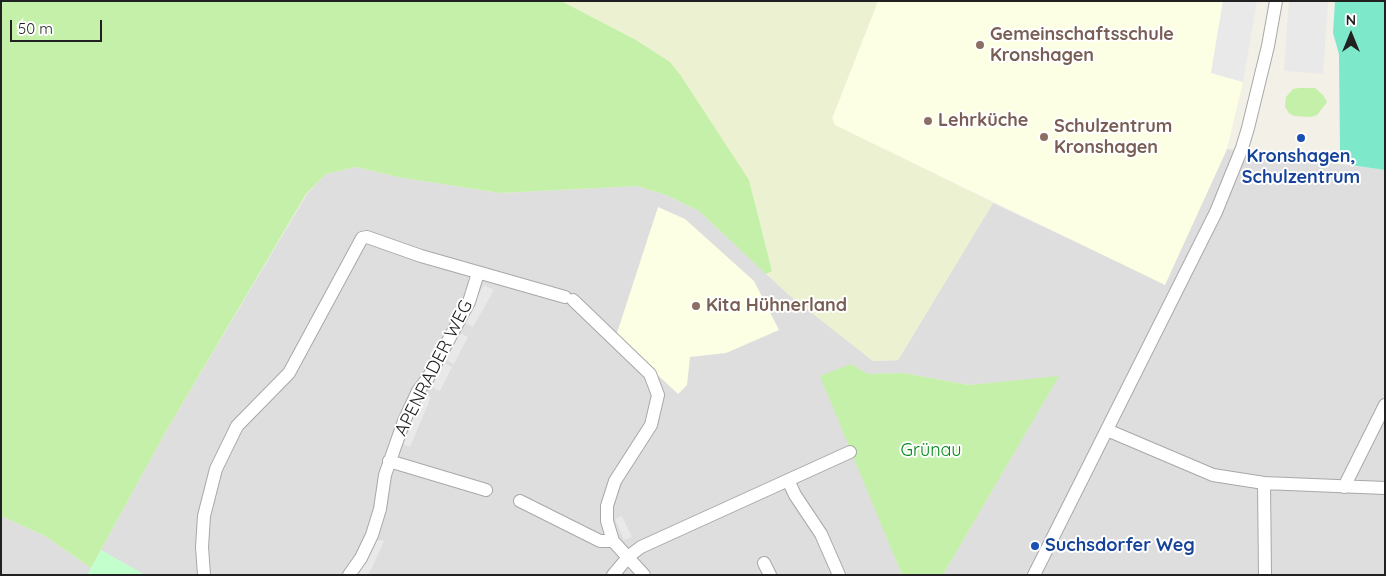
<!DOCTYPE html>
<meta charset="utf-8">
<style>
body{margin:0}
#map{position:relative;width:1386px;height:576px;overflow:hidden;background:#f2f0e7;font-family:Quicksand,sans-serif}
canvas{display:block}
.frame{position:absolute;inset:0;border:2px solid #212121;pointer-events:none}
.north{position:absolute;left:1326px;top:10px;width:50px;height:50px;-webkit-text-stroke:4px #fff;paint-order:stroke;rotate:0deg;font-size:14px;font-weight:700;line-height:20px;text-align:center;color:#212121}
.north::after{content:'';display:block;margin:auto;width:18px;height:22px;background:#212121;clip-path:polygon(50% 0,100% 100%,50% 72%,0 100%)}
.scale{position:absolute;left:10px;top:20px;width:92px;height:22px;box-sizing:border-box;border:2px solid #212121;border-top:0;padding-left:6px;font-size:15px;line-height:18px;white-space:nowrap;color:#212121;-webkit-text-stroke:4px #fff;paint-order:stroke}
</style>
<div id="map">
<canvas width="1386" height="576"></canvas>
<div class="frame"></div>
<div class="north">N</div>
<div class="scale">50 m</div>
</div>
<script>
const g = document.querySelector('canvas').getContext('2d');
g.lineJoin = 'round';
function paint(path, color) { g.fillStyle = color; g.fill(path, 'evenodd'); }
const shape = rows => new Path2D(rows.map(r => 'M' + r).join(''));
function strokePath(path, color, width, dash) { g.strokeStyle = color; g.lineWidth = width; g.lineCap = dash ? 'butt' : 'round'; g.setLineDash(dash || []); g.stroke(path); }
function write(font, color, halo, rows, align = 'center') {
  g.font = font + ' Quicksand,sans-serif'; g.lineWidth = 4; g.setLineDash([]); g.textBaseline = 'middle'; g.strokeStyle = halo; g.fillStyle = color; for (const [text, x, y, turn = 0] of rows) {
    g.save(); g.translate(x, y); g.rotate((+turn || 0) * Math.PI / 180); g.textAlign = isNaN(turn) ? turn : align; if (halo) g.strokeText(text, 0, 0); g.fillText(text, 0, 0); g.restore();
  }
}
const residential = shape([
 [1227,149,1385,170,1385,575,943,575,1058,377,969,385,903,373,867,374,851,364,863,478,902,575,1,575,1,516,45,536,91,568,165,433,307,194,326,174,356,167,398,177,500,193,637,186,666,195,699,211,788,294,873,361,898,360,993,203,1165,284]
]);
const education = shape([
 [878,1,1223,1,1211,73,1243,82,1227,149,1165,285,835,125,832,119],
 [658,207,685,219,754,281,779,330,726,353,690,357,687,385,678,394,616,336]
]);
const farmland = shape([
 [561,1,878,1,832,118,835,125,993,203,898,360,873,361,788,294,766,274,772,270,749,180,670,62,636,40]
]);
const grass = shape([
 [1,1,561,1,636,40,670,62,681,76,749,180,772,271,766,274,699,211,666,195,637,186,500,193,398,177,356,167,326,174,306,194,165,433,91,568,45,536,1,516],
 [1299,88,1315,88,1323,95,1327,102,1317,115,1311,117,1294,116,1289,113,1285,107,1286,97,1293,89],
 [851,364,868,374,903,373,969,385,1059,376,943,575,902,575,820,376]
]);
const park = shape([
 [101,550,145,575,87,575]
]);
const pitch = shape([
 [1335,1,1385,1,1385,170,1350,165,1340,150,1339,54,1333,33]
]);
const parking = shape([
 [1223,1,1257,1,1243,82,1211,73],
 [1289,1,1328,1,1323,74,1284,71],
 [484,285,494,290,473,327,464,322],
 [458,332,468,337,454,364,444,359],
 [443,362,452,367,440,391,430,386],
 [421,393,431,397,410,447,400,443],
 [622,516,632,537,624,540,615,519],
 [375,539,384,541,372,568,368,575,356,575]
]);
const minor = shape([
 [573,300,650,374,658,395,651,425,615,481,607,506,607,521,613,541,644,575],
 [1107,430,1213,475,1264,483,1385,488],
 [389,461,486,490],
 [788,480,795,495,821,534,839,575],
 [1264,483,1265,575],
 [1344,487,1385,405],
 [520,501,600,541,613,541],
 [764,563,770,575],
 [204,575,202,547,204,516,216,469,237,426,289,373,362,238,367,237,421,256,565,297],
 [349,575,361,558,372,535,380,509,385,475,404,421,418,391,428,378,469,302,478,273],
 [613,575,629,556,641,547,850,452],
 [1034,575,1216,212,1242,148,1248,128,1268,46,1276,1]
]);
const markers = [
 [980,45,5,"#8d6e63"],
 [928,121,5,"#8d6e63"],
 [1044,137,5,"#8d6e63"],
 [1301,138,5,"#1a4fb4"],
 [696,306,5,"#8d6e63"],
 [1035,546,5,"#1a4fb4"]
];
const educationNames = [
 ["Gemeinschaftsschule",990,35],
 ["Kronshagen",990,56],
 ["Lehrküche",938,121],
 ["Schulzentrum",1054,127],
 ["Kronshagen",1054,148],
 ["Kita Hühnerland",706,306]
];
const transitNames = [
 ["Kronshagen,",1301,157],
 ["Schulzentrum",1301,178],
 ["Suchsdorfer Weg",1045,546,"left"]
];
const streetNames = [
 ["APENRADER WEG",434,368,-63]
];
const parkNames = [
 ["Grünau",931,451]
];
paint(residential, '#dfdede');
paint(education, '#fcffe3');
paint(farmland, '#ecf2d1');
paint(grass, '#c5f0a9');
paint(park, '#c2ffcd');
paint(pitch, '#7ee8ca');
paint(parking, '#e9e9e9');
strokePath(minor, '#a8a8a8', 14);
strokePath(minor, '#fff', 12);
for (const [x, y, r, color] of markers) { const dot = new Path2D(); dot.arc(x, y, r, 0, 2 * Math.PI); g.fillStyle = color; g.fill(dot); strokePath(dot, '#fff', 2); }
write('bold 18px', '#785e54', '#fff', educationNames, 'left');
write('bold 18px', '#164399', '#fff', transitNames);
write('18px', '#212121', '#fff', streetNames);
write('18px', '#02881a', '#fff', parkNames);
</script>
